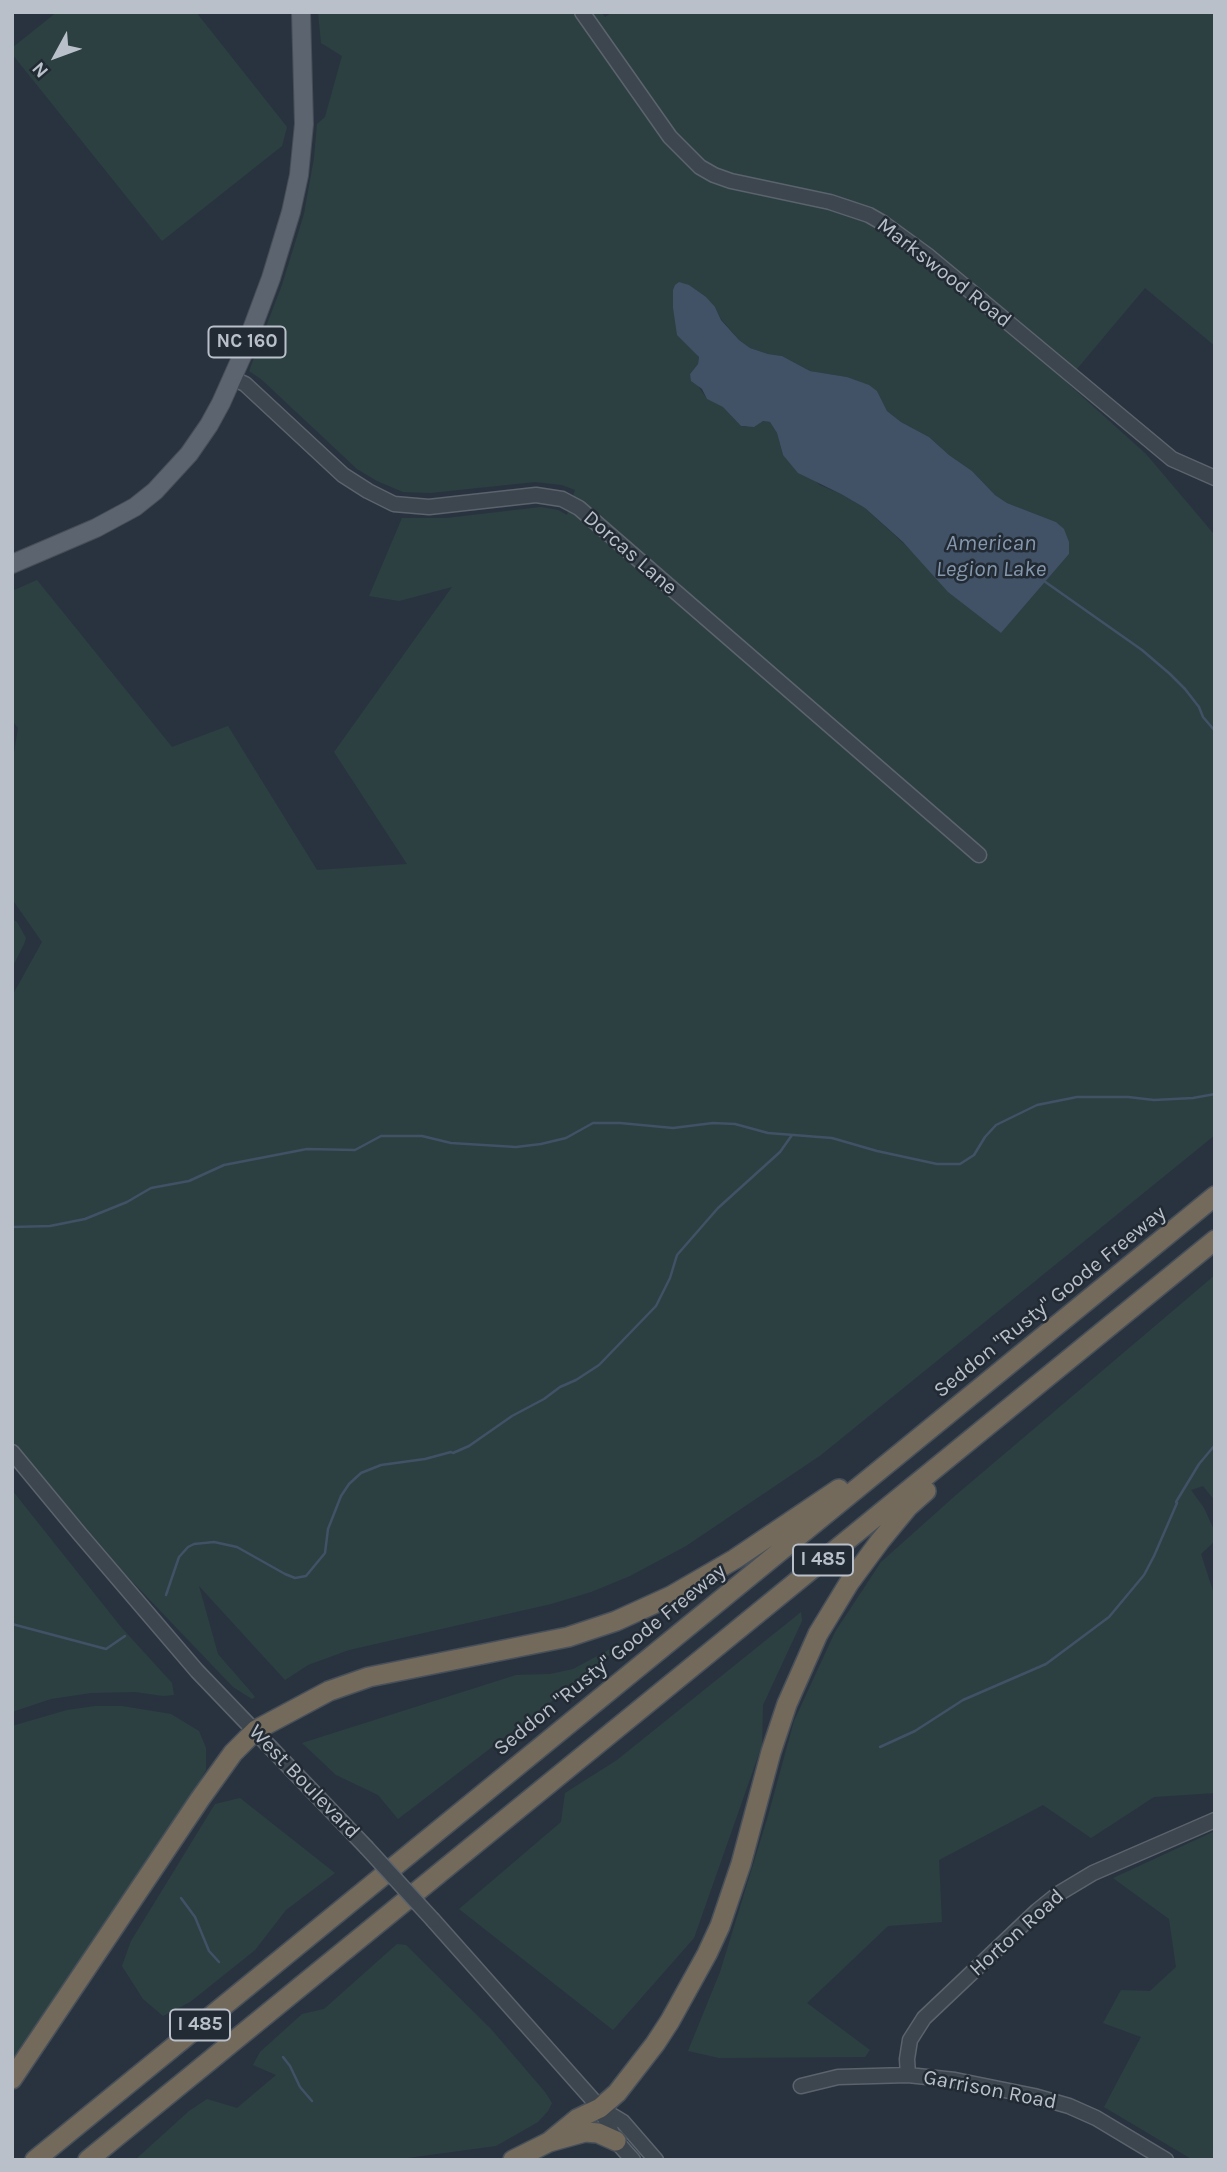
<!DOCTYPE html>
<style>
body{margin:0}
#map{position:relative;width:1227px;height:2172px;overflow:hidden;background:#29333f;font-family:Karla,sans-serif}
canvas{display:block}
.frame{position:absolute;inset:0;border:14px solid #bac0ca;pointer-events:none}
.north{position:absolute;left:21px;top:21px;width:70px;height:70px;-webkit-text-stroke:5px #222a34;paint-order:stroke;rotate:229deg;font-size:19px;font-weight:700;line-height:28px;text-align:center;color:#bac0ca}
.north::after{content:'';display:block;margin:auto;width:24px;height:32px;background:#bac0ca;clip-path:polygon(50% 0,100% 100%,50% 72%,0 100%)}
</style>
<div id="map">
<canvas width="1227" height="2172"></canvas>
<div class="frame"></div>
<div class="north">N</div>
</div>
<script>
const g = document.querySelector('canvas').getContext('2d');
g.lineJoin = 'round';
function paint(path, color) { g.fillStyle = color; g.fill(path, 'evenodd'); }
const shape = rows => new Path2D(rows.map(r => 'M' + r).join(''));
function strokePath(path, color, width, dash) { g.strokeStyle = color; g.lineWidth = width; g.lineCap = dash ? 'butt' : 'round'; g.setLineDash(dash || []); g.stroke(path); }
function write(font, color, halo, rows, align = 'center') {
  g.font = font + ' Karla,sans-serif'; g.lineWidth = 5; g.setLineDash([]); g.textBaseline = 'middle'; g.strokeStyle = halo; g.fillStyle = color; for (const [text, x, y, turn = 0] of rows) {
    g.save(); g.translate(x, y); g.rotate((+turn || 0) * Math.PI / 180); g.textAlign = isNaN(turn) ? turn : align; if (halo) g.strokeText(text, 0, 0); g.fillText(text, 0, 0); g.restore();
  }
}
const green = shape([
 [57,12,196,12,287,127,282,146,162,241,12,54,12,48],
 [318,12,601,12,605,17,613,12,1215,12,1215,346,1145,288,1066,382,1146,454,1213,533,1215,540,1215,1135,821,1455,686,1546,630,1576,591,1592,551,1604,349,1650,308,1665,285,1680,199,1586,218,1654,251,1692,255,1697,252,1699,233,1687,127,1576,30,1462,12,1444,12,996,42,942,12,899,12,765,18,728,12,720,12,591,37,580,172,747,228,726,317,870,407,864,334,752,452,587,399,601,369,596,402,518,446,518,541,507,558,510,567,515,575,490,562,485,535,482,430,493,403,492,377,481,357,469,261,379,249,371,282,285,304,214,314,158,317,124,325,117,342,56,321,43],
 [715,307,721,319,739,340,750,348,768,354,782,356,810,371,847,377,877,391,887,411,901,422,929,437,949,455,972,471,995,495,1007,503,1056,522,1061,527,1069,554,1001,633,865,508,841,494,820,485,783,455,777,433,770,422,763,421,746,427,741,426,723,406,707,399,690,374,698,364,699,357,695,351],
 [12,919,17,922,26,938,24,944,12,968],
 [1215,1275,1215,1501,1203,1486,1191,1490,1204,1508,1215,1532,1215,1541,1201,1554,1215,1597,1215,1793,1154,1797,1091,1838,1043,1805,939,1860,942,1922,888,1926,807,2003,870,2050,865,2057,719,2058,688,2051,720,1972,768,1816,794,1721,835,1632,881,1562,956,1495],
 [12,1490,121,1627,172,1683,174,1695,163,1696,135,1692,91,1693,51,1699,12,1712],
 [801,1612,802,1621,763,1705,762,1745,694,1938,613,2030,459,1909,561,1822,565,1793,617,1760],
 [629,1639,564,1692,398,1819,378,1795,336,1775,302,1743,516,1675,550,1674,573,1669],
 [95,1706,122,1706,171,1714,199,1731,206,1748,206,1770,190,1799,12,2059,12,1726,67,1710],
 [240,1798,335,1873,286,1910,255,1950,190,2002,163,2016,143,1999,122,1966,131,1941,215,1804],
 [1215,1831,1215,2160,1193,2160,1104,2107,1141,2037,1103,2023,1121,1990,1150,1991,1176,1967,1169,1919,1113,1878],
 [397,1944,406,1945,491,2029,545,2092,552,2103,548,2111,538,2122,496,2146,400,2159,135,2160,189,2111,207,2099,237,2108,276,2075,253,2065,260,2052,302,2014,324,2009]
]);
const water = shape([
 [679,282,689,285,706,297,715,307,721,320,739,340,750,348,768,354,782,356,810,371,847,377,869,385,877,391,887,411,901,422,929,437,949,455,972,471,995,495,1007,503,1056,522,1064,529,1069,542,1069,554,1001,633,948,592,903,542,865,508,841,494,798,473,783,455,777,433,770,422,763,421,754,427,741,426,723,407,707,399,702,389,691,381,690,374,698,364,699,357,677,335,673,308,673,290,675,285]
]);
const stream = shape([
 [1044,581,1142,650,1170,674,1185,689,1199,707,1203,717,1215,731],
 [12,1227,50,1226,85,1219,127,1202,151,1188,189,1181,224,1165,307,1149,355,1150,381,1136,422,1136,451,1143,516,1147,541,1144,566,1138,593,1123,620,1123,673,1128,713,1123,735,1124,768,1133,832,1138,877,1151,937,1164,960,1164,974,1155,985,1137,996,1125,1037,1105,1077,1097,1128,1097,1154,1100,1193,1098,1215,1094],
 [166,1595,179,1557,188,1547,194,1544,214,1542,237,1547,285,1574,295,1578,306,1576,325,1553,328,1529,341,1496,349,1484,361,1473,381,1465,425,1459,451,1452,453,1453,469,1446,512,1416,544,1399,560,1387,576,1380,599,1365,656,1306,670,1278,677,1255,718,1208,780,1152,792,1135],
 [12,1624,106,1649,125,1636],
 [880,1747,915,1731,963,1700,1046,1664,1109,1617,1144,1575,1154,1556,1177,1503,1176,1502,1199,1464,1215,1445],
 [181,1898,195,1917,209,1951,219,1962],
 [283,2057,290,2066,300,2087,312,2101]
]);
const minor = shape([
 [582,12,670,137,700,167,714,175,731,181,830,202,869,215,883,223,927,255,1172,459,1215,478],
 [232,378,245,384,343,475,368,491,394,504,429,507,536,495,562,499,579,508,979,855],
 [12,1452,79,1533,197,1671,366,1847],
 [433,1920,600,2108,623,2122,656,2160],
 [908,2075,907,2059,910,2040,924,2018,1037,1911,1058,1894,1093,1873,1215,1820],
 [801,2086,838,2077,908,2075,955,2080,1034,2096,1069,2106,1096,2118,1166,2160],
 [600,2108,616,2141,633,2160]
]);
const major = shape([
 [12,564,96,528,135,507,155,491,189,454,209,425,221,403,242,356,271,278,291,212,299,175,304,124,301,12]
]);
const highway = shape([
 [12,2079,200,1799,233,1753,256,1730,329,1691,369,1677,568,1637,616,1621,671,1596,735,1559,839,1489],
 [549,2142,577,2119,600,2108,617,2093,655,2044,670,2021,707,1954,720,1926,741,1864,771,1752,787,1704,818,1634,849,1583,880,1541,908,1507,926,1491],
 [35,2160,1215,1196],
 [88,2160,1215,1240],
 [513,2160,549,2142,585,2132,598,2133,616,2141]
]);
const minorBridge = shape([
 [366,1847,433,1920]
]);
const shields = [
 [247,342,77],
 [823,1560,60],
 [200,2025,60]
];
const shieldNames = [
 ["NC 160",247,342],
 ["I 485",823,1560],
 ["I 485",200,2025]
];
const streetNames = [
 ["Markswood Road",944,273,38],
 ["Dorcas Lane",630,553,41],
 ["Seddon \"Rusty\" Goode Freeway",1050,1302,-39],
 ["Seddon \"Rusty\" Goode Freeway",610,1660,-39],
 ["West Boulevard",304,1782,46],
 ["Horton Road",1017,1933,-42],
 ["Garrison Road",990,2090,11]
];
const waterNames = [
 ["American",991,543],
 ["Legion Lake",991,569]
];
paint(green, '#2c4041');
paint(water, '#415166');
strokePath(stream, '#415166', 2.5);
strokePath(minor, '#5b636d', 17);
strokePath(major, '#474e58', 20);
strokePath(highway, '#48505a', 22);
strokePath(minor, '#3d454f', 14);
strokePath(major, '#5b646f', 18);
strokePath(highway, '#746a5b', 19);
strokePath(minorBridge, '#5b636d', 17, []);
strokePath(minorBridge, '#3d454f', 14);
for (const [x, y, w] of shields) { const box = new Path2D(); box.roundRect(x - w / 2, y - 15.5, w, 31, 5); g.fillStyle = '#222a34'; g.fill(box); strokePath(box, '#bac0ca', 2); }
write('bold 19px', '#bac0ca', null, shieldNames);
write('21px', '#bac0ca', '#222a34', streetNames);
write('italic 23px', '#8597ad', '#222a34', waterNames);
</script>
